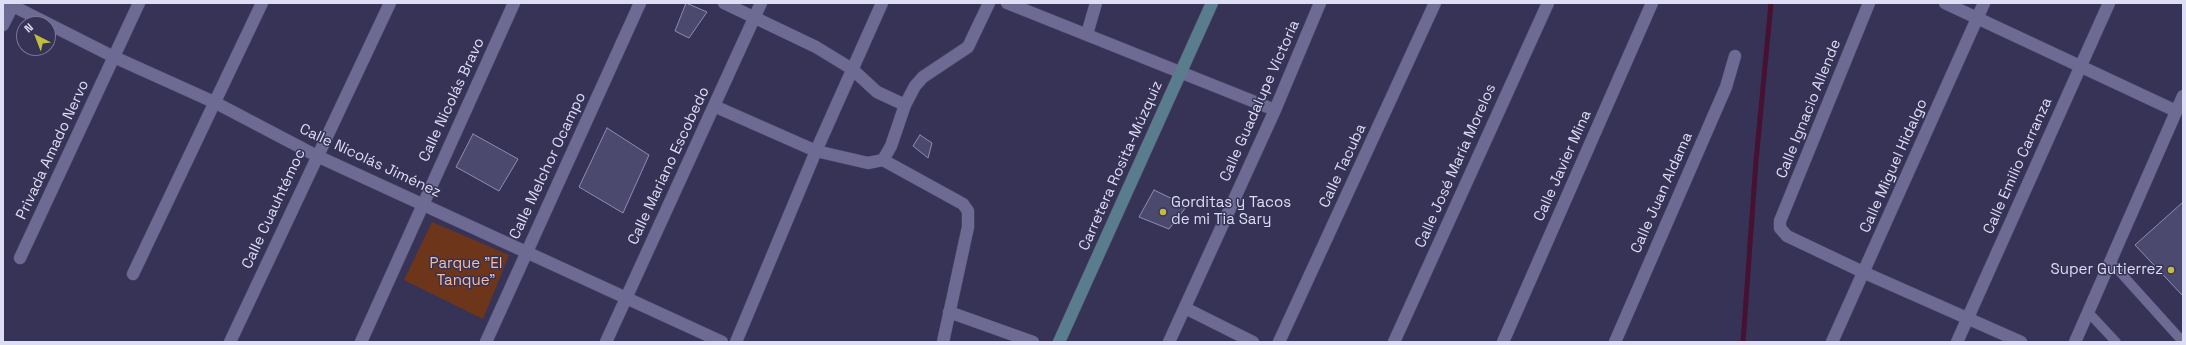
<!DOCTYPE html>
<meta charset="utf-8">
<style>
body{margin:0}
#map{position:relative;width:2186px;height:345px;overflow:hidden;background:#363357;font-family:"Space Grotesk",sans-serif}
canvas{display:block}
.frame{position:absolute;inset:0;border:4px solid #ddddf4;pointer-events:none}
.north{position:absolute;left:16px;top:16px;width:40px;height:40px;box-sizing:border-box;background:#363357;border:1px solid #797796;border-radius:50%;rotate:318deg;font-size:11px;font-weight:700;line-height:16px;text-align:center;color:#ddddf4}
.north::after{content:'';display:block;margin:auto;width:14px;height:18px;background:#c3bd3e;clip-path:polygon(50% 0,100% 100%,50% 72%,0 100%)}
</style>
<div id="map">
<canvas width="2186" height="345"></canvas>
<div class="frame"></div>
<div class="north">N</div>
</div>
<script>
const g = document.querySelector('canvas').getContext('2d');
g.lineJoin = 'round';
function paint(path, color) { g.fillStyle = color; g.fill(path, 'evenodd'); }
const shape = rows => new Path2D(rows.map(r => 'M' + r).join(''));
function strokePath(path, color, width, dash) { g.strokeStyle = color; g.lineWidth = width; g.lineCap = dash ? 'butt' : 'round'; g.setLineDash(dash || []); g.stroke(path); }
function write(font, color, halo, rows, align = 'center') {
  g.font = font + ' "Space Grotesk",sans-serif'; g.lineWidth = 3; g.setLineDash([]); g.textBaseline = 'middle'; g.strokeStyle = halo; g.fillStyle = color; for (const [text, x, y, turn = 0] of rows) {
    g.save(); g.translate(x, y); g.rotate((+turn || 0) * Math.PI / 180); g.textAlign = isNaN(turn) ? turn : align; if (halo) g.strokeText(text, 0, 0); g.fillText(text, 0, 0); g.restore();
  }
}
const green = shape([
 [432,222,509,255,483,319,404,280]
]);
const stream = shape([
 [1743,342,1756,161,1771,3]
]);
const building = shape([
 [686,3,707,12,689,38,675,31,686,3],
 [607,128,649,155,623,213,579,187,607,128],
 [473,134,518,159,499,191,456,167,473,134],
 [920,135,932,143,928,158,913,146,920,135],
 [1154,190,1187,206,1169,229,1139,217,1154,190],
 [2183,202,2183,296,2135,245,2183,202]
]);
const service = shape([
 [2110,261,2183,342],
 [2088,312,2116,342]
]);
const minor = shape([
 [7,3,114,57,216,103,317,156,722,342],
 [724,3,816,47,852,69,877,92,905,105,891,146,883,160],
 [1007,3,1275,110],
 [1869,3,1780,221,1780,228,1787,236,1865,273,2021,342],
 [1945,3,2176,111],
 [3,25,14,3],
 [1087,34,1096,3],
 [905,105,915,86,923,77,968,47,989,3],
 [714,106,816,151,868,163,883,160,963,204,968,211,968,227,943,342],
 [20,258,139,3],
 [133,274,262,3],
 [1185,308,1253,342],
 [949,312,1033,342],
 [230,342,390,3],
 [361,342,514,3],
 [486,342,640,3],
 [606,342,761,3],
 [736,342,816,151,882,3],
 [1169,342,1275,110,1320,3],
 [1279,342,1435,3],
 [1394,342,1548,3],
 [1503,342,1652,3],
 [1615,342,1726,87,1735,56],
 [1832,342,1984,3],
 [1957,342,2109,3],
 [2075,342,2183,96]
]);
const secondary = shape([
 [1059,342,1212,3]
]);
const markers = [
 [1163,212,4,"#c3bd3e"],
 [2171,270,4,"#c3bd3e"]
];
const streetNames = [
 ["Calle Nicolás Bravo",452,100,-65],
 ["Calle Guadalupe Victoria",1260,101,-66],
 ["Calle Ignacio Allende",1809,109,-68],
 ["Privada Amado Nervo",53,150,-65],
 ["Calle Nicolás Jiménez",370,161,25],
 ["Calle Melchor Ocampo",548,166,-65],
 ["Calle Mariano Escobedo",669,166,-65],
 ["Carretera Rosita-Múzquiz",1121,166,-66],
 ["Calle Tacuba",1343,166,-65],
 ["Calle José María Morelos",1456,166,-66],
 ["Calle Javier Mina",1563,166,-66],
 ["Calle Miguel Hidalgo",1894,166,-66],
 ["Calle Emilio Carranza",2018,166,-66],
 ["Calle Juan Aldama",1662,193,-66],
 ["Calle Cuauhtémoc",274,209,-65]
];
const poiNames = [
 ["Gorditas y Tacos",1171,203],
 ["de mi Tia Sary",1171,220],
 ["Super Gutierrez",2163,270,"right"]
];
const parkNames = [
 ["Parque \"El",466,264],
 ["Tanque\"",466,281]
];
paint(green, '#6d361a');
strokePath(stream, '#471132', 5);
paint(building, '#4c496f');
strokePath(building, '#8e8cb6', 1);
strokePath(service, '#535170', 10);
strokePath(minor, '#535170', 13);
strokePath(secondary, '#535170', 13);
strokePath(service, '#6d6b93', 9);
strokePath(minor, '#6d6b93', 12);
strokePath(secondary, '#5a7d8d', 12);
for (const [x, y, r, color] of markers) { const dot = new Path2D(); dot.arc(x, y, r, 0, 2 * Math.PI); g.fillStyle = color; g.fill(dot); strokePath(dot, '#363357', 1.5); }
write('15px', '#ddddf4', '#363357', streetNames);
write('15px', '#ddddf4', '#363357', poiNames, 'left');
write('15px', '#f4bda3', '#363357', parkNames);
</script>
